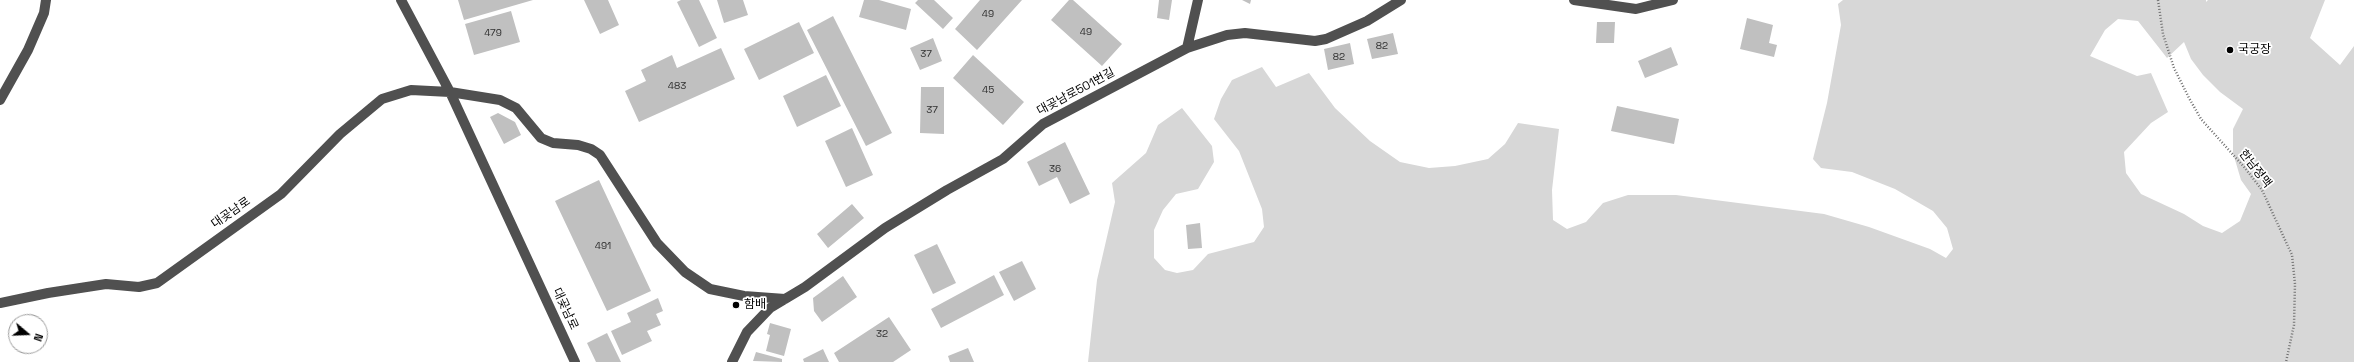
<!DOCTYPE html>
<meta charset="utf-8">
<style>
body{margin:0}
#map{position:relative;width:2354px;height:362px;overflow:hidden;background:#fff;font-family:"Space Grotesk",sans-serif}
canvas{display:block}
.north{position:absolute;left:8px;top:314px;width:40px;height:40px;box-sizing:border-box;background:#fff;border:1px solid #999;border-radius:50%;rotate:109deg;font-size:11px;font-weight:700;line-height:16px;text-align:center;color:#000}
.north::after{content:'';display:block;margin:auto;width:14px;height:18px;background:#000;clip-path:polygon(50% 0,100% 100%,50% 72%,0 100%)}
</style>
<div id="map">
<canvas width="2354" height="362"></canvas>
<div class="north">N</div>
</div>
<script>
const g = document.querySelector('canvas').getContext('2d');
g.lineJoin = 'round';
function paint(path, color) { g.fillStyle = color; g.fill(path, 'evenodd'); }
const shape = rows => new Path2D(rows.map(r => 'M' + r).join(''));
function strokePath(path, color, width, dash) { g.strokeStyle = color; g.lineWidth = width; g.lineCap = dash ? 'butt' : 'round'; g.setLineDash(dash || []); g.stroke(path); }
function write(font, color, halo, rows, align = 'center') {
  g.font = font + ' "Space Grotesk","Noto Sans KR",sans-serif'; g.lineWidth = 3.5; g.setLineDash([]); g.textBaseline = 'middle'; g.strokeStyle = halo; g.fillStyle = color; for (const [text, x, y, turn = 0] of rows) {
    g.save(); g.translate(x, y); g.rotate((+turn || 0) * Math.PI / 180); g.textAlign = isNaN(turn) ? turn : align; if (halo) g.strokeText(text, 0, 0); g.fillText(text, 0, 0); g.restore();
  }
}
const green = shape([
 [1843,0,2206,0,2206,2,2208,0,2325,0,2310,38,2340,65,2354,46,2354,362,1088,362,1097,280,1115,202,1112,183,1146,153,1158,125,1182,108,1212,146,1214,162,1198,189,1176,194,1163,210,1154,230,1154,258,1165,270,1177,273,1193,270,1208,254,1254,242,1264,227,1262,209,1239,151,1214,119,1221,99,1232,80,1262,67,1276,87,1309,73,1335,108,1370,141,1400,162,1429,168,1455,166,1488,159,1505,144,1518,123,1559,129,1552,190,1553,220,1567,229,1586,222,1603,203,1628,195,1676,195,1824,214,1869,227,1930,249,1946,258,1953,249,1947,228,1933,211,1895,189,1852,172,1821,168,1813,159,1827,103,1841,25,1838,4],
 [2118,19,2138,21,2167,58,2184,42,2191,59,2203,75,2220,92,2243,109,2233,129,2233,153,2241,180,2251,194,2240,221,2222,233,2203,226,2184,214,2141,194,2126,173,2124,152,2151,123,2168,112,2151,73,2137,76,2090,56,2105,30]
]);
const building = shape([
 [458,0,533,0,464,20],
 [584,0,608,0,619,25,600,34],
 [681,0,699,0,717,38,699,47,677,2],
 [717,0,743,0,748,15,724,23],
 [864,0,879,0,911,9,906,30,859,17],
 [918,0,934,0,953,18,943,29,915,3],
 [980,0,1022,0,977,50,955,29],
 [1069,0,1073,0,1122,44,1102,66,1051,20],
 [1159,0,1172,0,1169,20,1157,18],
 [1242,0,1251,0,1250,4],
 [511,11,520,42,474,55,465,24],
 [833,16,892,133,866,146,807,30],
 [1747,18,1773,25,1769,43,1777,45,1774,57,1740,49],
 [799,22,814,53,759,80,744,49],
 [1597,22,1615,22,1614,43,1596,43],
 [1393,33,1398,54,1372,59,1367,39],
 [933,38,942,61,920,70,910,48],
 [1350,43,1354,64,1328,70,1324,49],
 [1671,47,1678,65,1645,78,1638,61],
 [721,48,735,79,639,122,625,91,646,81,641,70,672,55,677,68],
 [973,55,1024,102,1003,125,953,78],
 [826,75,841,106,797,127,783,96],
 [921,87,944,87,944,134,920,133],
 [1617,106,1679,119,1674,144,1611,131],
 [498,113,515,122,521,135,504,144,490,117],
 [852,128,873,175,846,187,825,141],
 [1065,142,1090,194,1070,204,1057,177,1039,186,1027,162],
 [599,180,651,291,607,311,555,201],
 [852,204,864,218,828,248,817,234],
 [1200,223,1202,248,1188,249,1186,225],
 [937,244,956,283,933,294,914,255],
 [1022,261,1036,289,1014,301,999,272],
 [994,275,1004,295,941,328,931,309],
 [843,276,857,297,822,322,814,311,813,298],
 [658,298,663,311,656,314,661,325,647,331,652,341,622,355,611,331,631,322,627,313],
 [889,317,911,350,893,362,839,362,834,353],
 [770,323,791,329,784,356,766,351,770,335,767,334],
 [607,333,621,362,596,362,587,343],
 [968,348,974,362,950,362,948,356],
 [823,349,829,362,804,362,803,359],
 [756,352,782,359,782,362,753,361]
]);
const path = shape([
 [2158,0,2163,34,2174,68,2189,98,2201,119,2245,168,2262,190,2292,255,2295,284,2294,325,2286,362]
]);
const minor = shape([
 [401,0,450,92,575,362],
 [1574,0,1636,9,1673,0],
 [1187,48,1198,0],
 [0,100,28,50,44,13,46,0],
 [0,303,48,293,106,284,139,287,157,283,281,194,340,134,382,99,411,90,450,92,500,100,516,108,541,138,553,143,578,145,591,149,600,155,657,243,685,272,710,289,744,296,785,299],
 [732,362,747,332,770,308,805,287,885,228,947,190,1003,159,1043,124,1187,48,1227,35,1245,33,1315,41,1326,39,1367,21,1401,0]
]);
const markers = [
 [2230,50,4,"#000"],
 [736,305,4,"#000"]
];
const numberNames = [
 ["49",988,14],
 ["49",1086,32],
 ["479",493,33],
 ["82",1382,46],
 ["37",926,54],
 ["82",1339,57],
 ["483",677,86],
 ["45",988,90],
 ["37",932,110],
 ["36",1055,169],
 ["491",603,246],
 ["32",882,334]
];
const poiNames = [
 ["국궁장",2238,50],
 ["함배",744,305]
];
const streetNames = [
 ["대곶남로501번길",1076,92,-28],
 ["한남정맥",2255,169,52],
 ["대곶남로",231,213,-35],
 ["대곶남로",565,309,65]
];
paint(green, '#d7d7d7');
paint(building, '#c0c0c0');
strokePath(path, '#727272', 2.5, [1, 2]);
strokePath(minor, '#505050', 10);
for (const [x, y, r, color] of markers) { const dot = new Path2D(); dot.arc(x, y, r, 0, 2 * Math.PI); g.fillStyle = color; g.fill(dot); strokePath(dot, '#fff', 1.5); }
write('10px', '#303030', null, numberNames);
write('12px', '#000', '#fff', poiNames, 'left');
write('12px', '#000', '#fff', streetNames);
</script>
